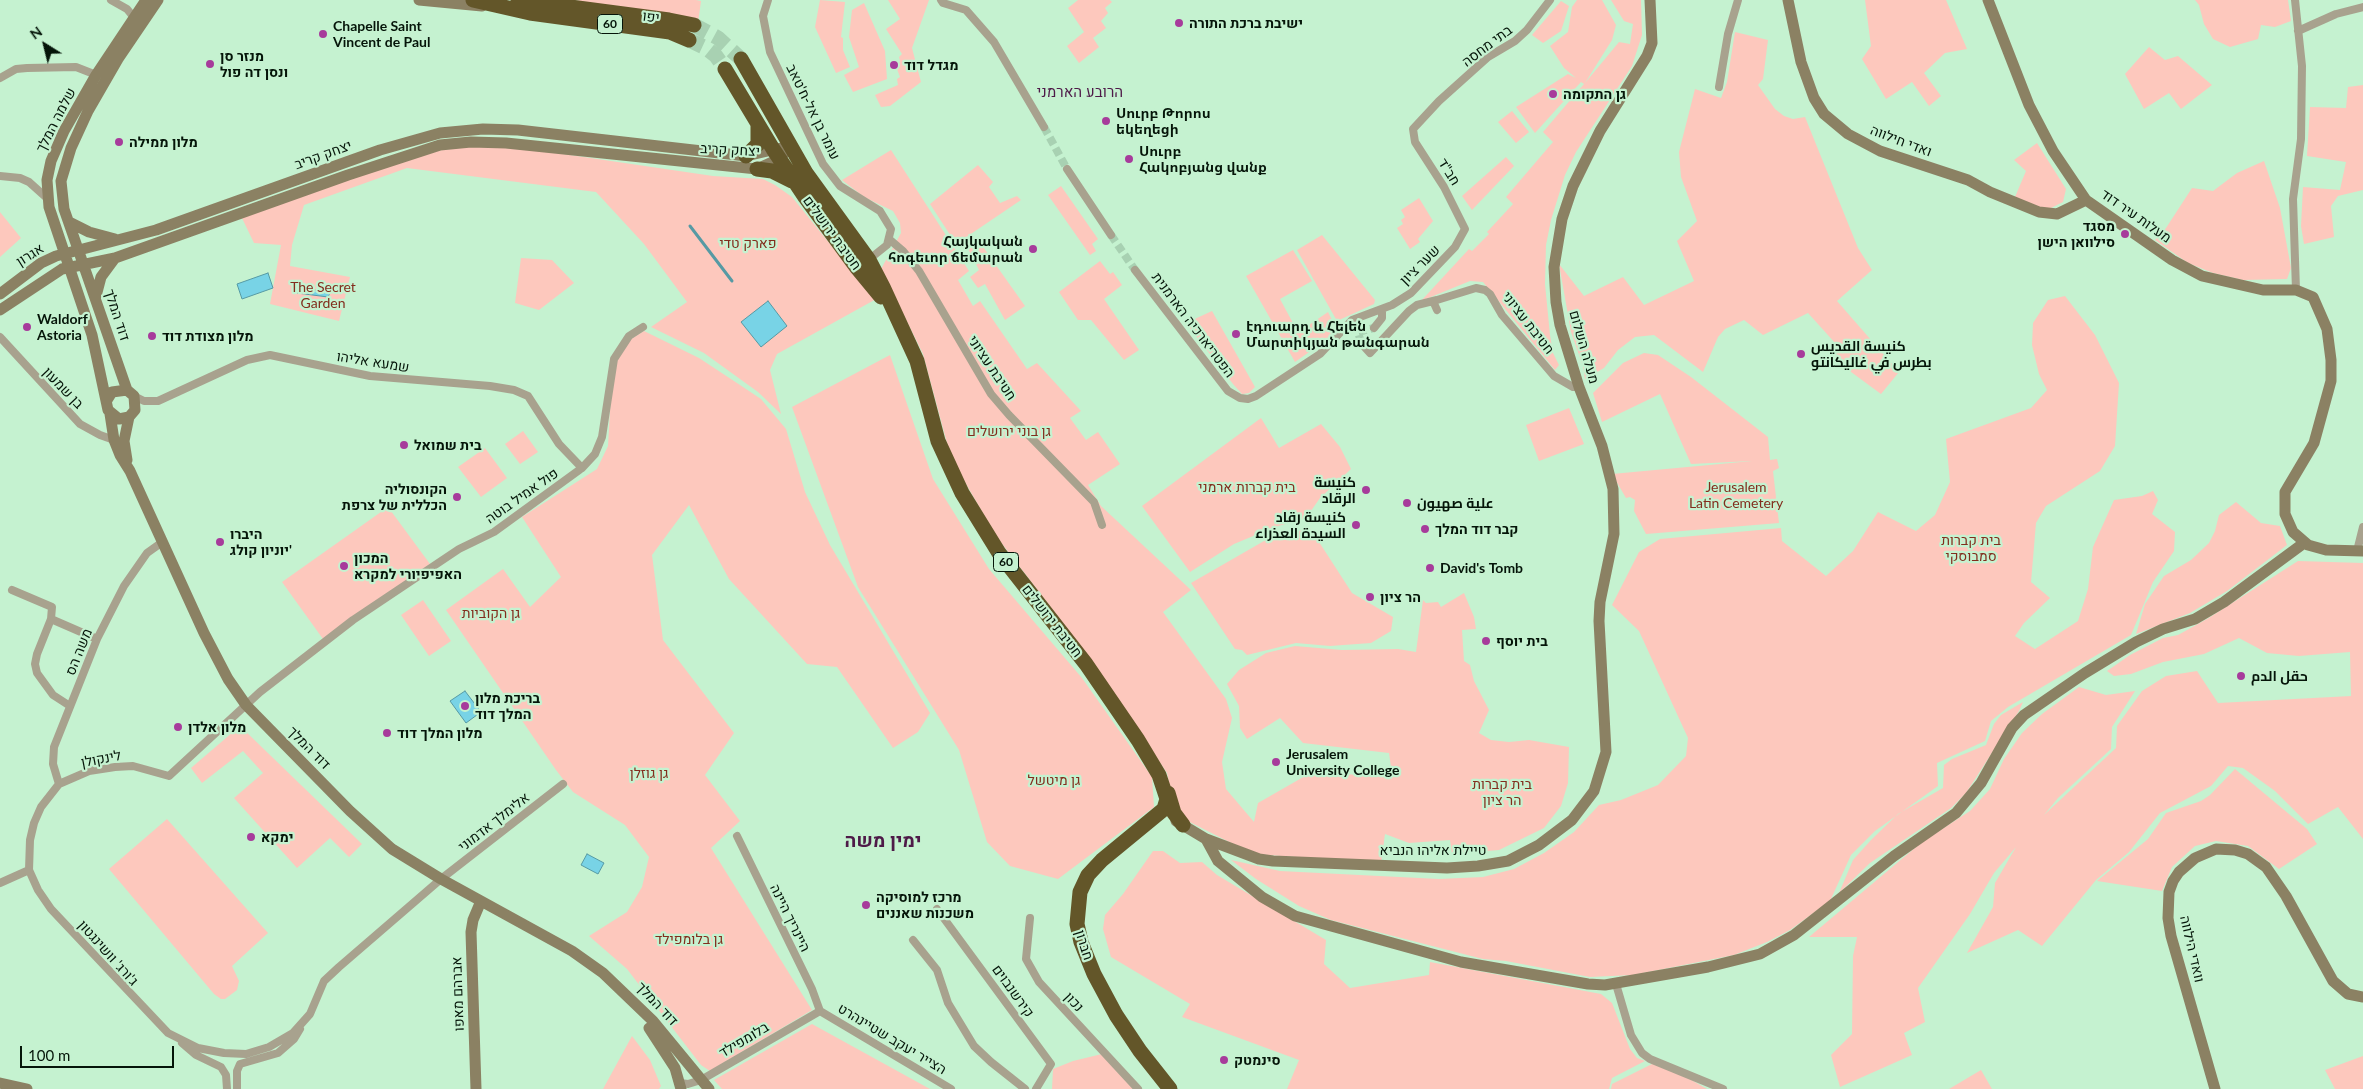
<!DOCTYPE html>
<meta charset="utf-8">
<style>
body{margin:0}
#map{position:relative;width:2363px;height:1089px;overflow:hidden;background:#c5f2d0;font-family:Lato,sans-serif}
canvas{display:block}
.north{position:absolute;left:20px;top:20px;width:50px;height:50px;-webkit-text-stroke:4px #c5f2d0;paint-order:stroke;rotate:324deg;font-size:14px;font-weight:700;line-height:20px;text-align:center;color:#051509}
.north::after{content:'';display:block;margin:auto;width:18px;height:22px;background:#051509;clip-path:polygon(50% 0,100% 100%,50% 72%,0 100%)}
.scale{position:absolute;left:20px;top:1046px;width:154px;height:22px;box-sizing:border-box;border:2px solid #051509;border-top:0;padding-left:6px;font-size:15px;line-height:18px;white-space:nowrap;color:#051509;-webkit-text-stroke:4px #c5f2d0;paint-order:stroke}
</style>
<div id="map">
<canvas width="2363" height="1089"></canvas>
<div class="north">N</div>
<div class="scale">100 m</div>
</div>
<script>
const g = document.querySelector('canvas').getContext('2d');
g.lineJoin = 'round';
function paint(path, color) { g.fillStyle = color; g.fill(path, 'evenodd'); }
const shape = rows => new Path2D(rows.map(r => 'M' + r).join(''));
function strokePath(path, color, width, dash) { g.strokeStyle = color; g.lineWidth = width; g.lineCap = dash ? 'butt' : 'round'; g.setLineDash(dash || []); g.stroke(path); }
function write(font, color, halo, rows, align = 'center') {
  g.font = font + ' Lato,Cairo,"Noto Sans Armenian",Heebo,sans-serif'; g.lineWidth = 4.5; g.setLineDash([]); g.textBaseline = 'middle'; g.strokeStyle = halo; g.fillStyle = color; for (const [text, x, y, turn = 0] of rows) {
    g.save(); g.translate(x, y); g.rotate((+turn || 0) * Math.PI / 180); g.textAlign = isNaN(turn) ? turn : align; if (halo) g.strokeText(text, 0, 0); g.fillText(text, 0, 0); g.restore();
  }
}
const green = shape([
 [575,0,696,0,701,1,698,23],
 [820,0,845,2,841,37,843,38,843,50,850,67,836,73,815,27],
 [888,0,929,0,912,48,921,82,890,106,881,107,875,95,898,85,897,79,900,77,897,69,900,61,899,57,902,54,886,29,900,19],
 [1078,0,1110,0,1112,2,1105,8,1108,13,1101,21,1106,28,1093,38,1099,47,1079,63,1067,46,1084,32,1068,8],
 [1577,0,1602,0,1616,25,1612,40,1585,83,1619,42,1630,44,1633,24,1624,21,1611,0,1641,0,1642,35,1632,66,1576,152,1565,175,1551,220,1546,245,1545,284,1550,335,1553,353,1559,365,1555,370,1483,282,1470,281,1421,301,1469,249,1472,251,1489,234,1487,232,1513,204,1506,197,1553,142,1543,132,1584,84,1581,82,1535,133,1516,107,1568,74,1576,78,1564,68,1550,46,1568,32,1572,7],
 [1865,0,1946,0,1967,49,1945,53,1924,73,1941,96,1929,106,1912,82,1886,99,1862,59,1871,46],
 [2195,0,2288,0,2291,21,2275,27,2261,25,2258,39,2230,47,2213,39,2204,24,2199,5],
 [1561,1,1569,6,1561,31,1543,43,1532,35],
 [864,3,885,51,887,79,853,92,844,75,859,67,849,37,852,10],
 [1735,32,1768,40,1763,79,1758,85,1775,109,1784,116,1793,119,1805,117,1858,248,1872,270,1837,301,1899,372,1881,394,1832,358,1836,344,1808,313,1763,335,1744,320,1725,329,1718,337,1703,372,1654,335,1635,337,1618,350,1604,368,1585,379,1583,366,1571,332,1559,264,1584,296,1623,277,1644,305,1694,281,1677,241,1697,221,1681,177,1679,152,1695,89,1721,98,1727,82],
 [2149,47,2165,60,2178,56,2212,85,2181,109,2169,93,2144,109,2125,74],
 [2363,85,2363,190,2338,196,2331,206,2334,237,2304,244,2301,226,2303,187,2340,190,2346,162,2307,156,2310,107,2346,108,2348,87],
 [1512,111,1529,132,1516,143,1498,122],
 [2037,143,2066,189,2063,202,2049,209,2041,209,2015,197,2026,171,2014,160],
 [473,146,536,150,713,176,763,179,775,185,792,197,843,260,878,298,777,354,770,370,781,414,758,392,704,353,651,327,687,302,644,244,596,192,407,168,304,205,292,245,290,266,350,277,339,321,270,304,281,245,254,243,241,216,435,151],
 [891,150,969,271,958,280,973,306,980,301,1027,369,1037,363,1081,411,1070,418,1086,440,1098,432,1120,464,1088,485,1101,506,1191,590,1163,612,1226,699,1232,718,1222,762,1226,789,1254,822,1258,803,1312,772,1392,777,1393,768,1391,767,1389,753,1303,743,1280,718,1247,739,1240,728,1239,706,1227,684,1239,670,1266,653,1295,646,1342,650,1398,649,1416,652,1423,600,1426,603,1438,602,1441,607,1464,593,1474,617,1476,629,1462,630,1464,661,1470,665,1474,681,1489,710,1479,733,1491,740,1509,742,1529,740,1569,747,1568,783,1561,806,1544,828,1499,850,1452,854,1450,840,1409,843,1385,834,1381,863,1253,854,1168,811,1172,798,1167,773,1086,653,996,536,951,458,923,354,881,269,901,233,900,223,893,211,864,197,842,180],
 [1506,157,1514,166,1472,210,1462,196],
 [2264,161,2280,208,2291,268,2287,279,2243,280,2213,273,2188,263,2155,240,2166,228,2192,188,2213,191,2237,173],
 [978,165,993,182,989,187,1000,203,1017,196,1021,200,956,244,930,204],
 [1061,186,1098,239,1092,244,1096,251,1090,255,1048,195],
 [1419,198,1433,221,1418,239,1420,242,1410,249,1397,228,1403,224,1401,220,1405,217,1401,210],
 [0,212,21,238,0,257],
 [1322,235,1375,300,1374,304,1337,321,1297,250],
 [976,237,1025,306,1005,320,985,284,978,288,970,277,979,270,965,243],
 [1293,250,1312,281,1280,299,1294,325,1306,327,1328,312,1334,324,1330,327,1331,336,1325,341,1295,362,1246,276],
 [521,258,552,260,574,283,539,310,515,303],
 [1100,261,1110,274,1113,272,1122,285,1104,299,1139,350,1124,360,1091,320,1078,320,1059,292],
 [2065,296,2095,335,2119,383,2115,446,2100,471,2046,506,2036,523,2031,582,2050,598,2024,623,2015,636,2035,649,2078,621,2088,589,2093,547,2114,500,2142,496,2153,491,2158,500,2152,514,2175,532,2174,551,2153,582,2131,635,2008,707,1991,721,1985,741,1937,763,1938,786,1875,831,1851,855,1830,901,1790,930,1767,942,1734,955,1633,975,1590,977,1506,961,1483,959,1331,920,1299,906,1256,879,1231,860,1280,871,1439,879,1483,877,1514,869,1544,853,1574,832,1599,805,1621,800,1658,785,1686,756,1688,738,1639,631,1612,605,1639,552,1660,539,1781,528,1782,541,1826,576,1853,551,1878,512,1916,531,1935,515,1950,482,1946,439,2031,408,2047,390,2039,374,2032,345,2033,323,2048,300],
 [1212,311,1255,387,1249,393,1242,394,1233,384,1186,323],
 [644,331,699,358,740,385,761,399,786,429,805,492,830,545,930,713,918,732,893,748,837,667,807,664,729,579,689,505,652,555,663,640,734,733,705,775,740,821,711,848,812,1010,710,1071,701,1065,627,969,589,936,627,912,642,887,649,857,625,825,573,792,556,770,446,610,503,569,530,607,561,577,522,517,597,469,608,446,612,376,616,361,631,339],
 [1644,353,1658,355,1691,377,1768,437,1770,460,1777,459,1779,468,1773,471,1779,523,1646,534,1634,511,1635,500,1630,497,1626,498,1612,474,1752,461,1691,464,1660,394,1602,422,1593,393,1623,363],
 [890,355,933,479,989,569,1082,678,1152,777,1154,807,1058,879,1010,866,987,842,959,750,858,587,792,407],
 [1569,408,1584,444,1539,461,1526,425],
 [1261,418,1279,448,1321,424,1340,447,1351,469,1320,498,1306,518,1275,527,1234,544,1190,572,1142,506],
 [523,431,538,452,520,464,505,444],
 [485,448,507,478,481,497,458,467],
 [2236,502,2261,523,2280,526,2287,545,2227,591,2190,613,2136,634,2145,604,2164,576,2191,560,2209,543,2215,531,2219,515],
 [388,507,430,564,323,639,282,582],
 [1310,528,1352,593,1393,617,1391,631,1371,643,1330,646,1296,643,1247,655,1242,650,1235,649,1191,583,1264,541],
 [2298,561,2363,563,2363,839,2338,807,2308,824,2275,791,2243,768,2228,766,2211,786,2160,813,2129,852,2096,880,2042,946,2018,930,1967,953,1993,907,1995,883,2016,847,1994,873,1970,914,1918,988,1925,1022,1904,1033,1912,1055,1840,1087,1831,1055,1852,1034,1853,956,1857,937,1809,937,1922,842,1970,811,1990,789,2004,759,2022,733,2042,714,2079,687,2106,695,2135,691,2112,727,2111,749,2058,798,2044,815,2116,748,2117,726,2142,691,2166,676,2197,671,2218,703,2351,696,2350,652,2299,656,2267,653,2239,638,2204,654,2163,662,2131,674,2114,676,2107,671,2130,655,2163,638,2178,635,2207,619],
 [423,600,451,641,429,656,401,615],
 [2023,702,2019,711,1966,793,1951,808,1870,863,1839,893,1853,860,1871,840,1898,814,1943,788,1944,765,1952,759,1986,745,1994,724,2001,715],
 [240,726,362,844,349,857,330,838,297,868,234,798,263,773,243,751,202,783,191,768],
 [2235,769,2307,829,2317,844,2279,869,2248,846,2216,841,2195,846,2172,867,2162,891,2097,881,2148,839,2166,813,2201,801,2210,795],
 [167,819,268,933,232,966,239,981,237,990,225,999,221,999,214,994,109,869],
 [1153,851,1163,851,1180,863,1202,862,1217,875,1326,940,1324,964,1350,988,1429,975,1430,962,1601,994,1612,1003,1630,1049,1637,1058,1645,1061,1612,1078,1609,1089,1287,1089,1299,1060,1182,1017,1190,1004,1111,957,1103,929,1105,915,1123,894],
 [812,1024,930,1089,722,1089,714,1080],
 [632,1036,650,1060,661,1086,659,1089,603,1089],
 [1102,1054,1135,1089,1052,1089,1053,1069,1073,1061],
 [2363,1056,2363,1089,2335,1089,2325,1070],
 [1654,1063,1688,1078,1707,1089,1611,1089,1612,1084],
 [1981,1070,1992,1089,1949,1089]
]);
const water = shape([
 [268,273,273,288,242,299,237,284,268,273],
 [299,287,330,293,328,297,297,293,299,287],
 [768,301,787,326,761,347,741,322,768,301],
 [465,691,481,712,466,723,450,701,465,691],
 [587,854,604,863,598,874,581,865,587,854]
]);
const stream = shape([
 [690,226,732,281]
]);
const streetTunnel = shape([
 [1044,127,1067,169],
 [1111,235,1135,270],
 [1361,343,1358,332,1374,328]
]);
const highwayTunnel = shape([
 [694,25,718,38,741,59],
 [689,40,706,48,716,56,725,69]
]);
const street = shape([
 [111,0,127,9,136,20],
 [768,0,763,16,770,52,823,164,840,186,880,211,891,229,887,245,867,261],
 [941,0,943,3,966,10,994,42,1044,127],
 [2295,0,2302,66,2301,139,2293,199,2296,290],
 [2298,31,2336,14,2363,7],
 [0,78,16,69,27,68,76,67,99,76],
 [1719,87,1728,34,1738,0],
 [1067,169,1111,235],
 [0,176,20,178,29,182,48,199],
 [889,239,903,251,919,271,991,394,1009,415,1094,502,1102,525],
 [1135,270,1228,391,1240,398,1248,399,1256,396,1320,354,1352,320,1392,305,1411,293,1455,247,1465,229,1444,187,1415,142,1413,129,1439,101,1488,57,1515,41,1527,30,1550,0],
 [1437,310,1433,301,1437,300,1476,288,1485,290,1490,294,1502,315,1554,376,1573,387,1579,387],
 [1374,328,1382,318,1382,309],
 [0,337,80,424,100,435,114,440],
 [1361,343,1370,353,1409,311,1417,305,1433,301],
 [134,396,144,401,158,401,247,360,270,355,370,376,490,386,514,390,528,396,559,444,582,468],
 [2357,551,2363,527],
 [12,590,52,607,51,619],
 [70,706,53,695,37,673,35,664,37,654,51,619,97,639],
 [59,784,53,764,54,747,97,639,124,586,147,553,161,543],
 [563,784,441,879,339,967,324,981,310,1014,293,1033,269,1047,246,1054,224,1053,198,1048,168,1033,51,909,38,890,29,870,30,840,34,823,41,807,59,784,89,771,115,767,133,766,169,776,260,692,353,620,459,549,494,532,582,468,595,454,602,437,614,359,629,336,643,327],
 [737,836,812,989,820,1011],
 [0,883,29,870],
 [937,909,1051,1064,1036,1089],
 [1030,918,1026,959,1039,982,1138,1089],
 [913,940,937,970,948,1003,974,1046,991,1062,1025,1089],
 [1616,984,1631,1035,1642,1053,1650,1059,1723,1089],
 [820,1011,951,1089],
 [182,1043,196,1055,221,1067,226,1075,227,1089],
 [680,1083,688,1084,701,1080,820,1011],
 [237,1089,237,1071,240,1064,278,1053,294,1039,300,1029]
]);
const secondary = shape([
 [419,0,482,6],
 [1788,0,1801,62,1814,98,1824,114,1848,134,1880,151,1968,180,1990,192,2039,212,2057,214,2086,200],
 [1988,0,2029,105,2053,151,2086,200,2172,260,2202,276,2263,290,2296,290,2313,297,2327,329,2331,360,2331,381,2314,443,2285,492,2285,514,2293,532,2308,545,2326,550,2363,551],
 [69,222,89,232,115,239],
 [0,294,41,263,56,256,156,230,380,150,440,133,483,129,518,130,746,156,781,148],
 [96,296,101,277,115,258],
 [0,310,62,269,115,258,348,175,440,145,471,142,506,143,757,169,779,159,790,146],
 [127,390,64,209,61,181,71,148,88,111,118,59,158,0],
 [107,400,112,392,127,390,134,396,135,410,129,417,119,419,108,410,92,335,49,207,47,180,51,161,64,131,96,75,146,0],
 [110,414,114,440,120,455,130,471,204,633,228,679,246,705,350,811,392,849,441,879,572,951,603,973,653,1021,709,1089],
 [127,460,124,441,129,417],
 [1176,821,1206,839,1259,859,1273,861,1447,868,1478,866,1508,861,1539,845,1572,820,1594,791,1606,752,1599,621,1600,602,1614,534,1613,489,1602,446,1579,387,1560,325,1556,302,1554,267,1562,219,1573,186,1600,131,1647,56,1652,43,1650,0],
 [1206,839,1218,861,1262,897,1295,916,1461,962,1588,984,1605,985,1708,967,1760,954,1794,935,1894,856,1956,813,1981,783,2012,728,2024,715,2085,673,2136,642,2163,629,2195,619,2224,602,2304,543],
 [649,1028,675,1068,681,1089],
 [0,1083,27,1089],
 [476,1089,471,932,473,920,481,901],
 [2215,1089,2171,936,2168,918,2169,892,2173,881,2179,872,2195,858,2216,849,2235,850,2248,854,2266,867,2286,896,2333,981,2348,994,2363,997]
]);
const highway = shape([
 [473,0,530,13,670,32,689,40],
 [518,0,669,20,694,25],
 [741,59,806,173,869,260,883,287,917,361,938,441,962,493,999,553,1086,664,1138,740,1159,775,1167,799,1164,809,1102,860,1088,875,1080,892,1077,924,1081,942,1094,974,1116,1015,1140,1051,1170,1089],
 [725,69,773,149,805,197,857,268,881,297],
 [746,156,758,144,758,126],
 [757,169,772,171,792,181],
 [1168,793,1174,813,1183,825]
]);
const markers = [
 [1179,23,5,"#a73b9b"],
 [323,34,5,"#a73b9b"],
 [210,64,5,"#a73b9b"],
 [894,65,5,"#a73b9b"],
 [1553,94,5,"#a73b9b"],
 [1106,121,5,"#a73b9b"],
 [119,142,5,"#a73b9b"],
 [1129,159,5,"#a73b9b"],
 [2125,234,5,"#a73b9b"],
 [1033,249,5,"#a73b9b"],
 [27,327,5,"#a73b9b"],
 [1236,334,5,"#a73b9b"],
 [152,336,5,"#a73b9b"],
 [1801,354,5,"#a73b9b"],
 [404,445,5,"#a73b9b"],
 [1366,490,5,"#a73b9b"],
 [457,497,5,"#a73b9b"],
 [1407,503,5,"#a73b9b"],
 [1356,525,5,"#a73b9b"],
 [1425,529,5,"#a73b9b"],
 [220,542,5,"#a73b9b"],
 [344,566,5,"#a73b9b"],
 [1430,568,5,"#a73b9b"],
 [1370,597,5,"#a73b9b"],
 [1486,641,5,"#a73b9b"],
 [2241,676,5,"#a73b9b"],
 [465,706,5,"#a73b9b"],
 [178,727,5,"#a73b9b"],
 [387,733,5,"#a73b9b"],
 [1276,762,5,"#a73b9b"],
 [251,837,5,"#a73b9b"],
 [866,905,5,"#a73b9b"],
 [1224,1060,5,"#a73b9b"]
];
const shields = [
 [610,24,25],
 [1006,562,25]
];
const shieldNames = [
 ["60",610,24],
 ["60",1006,562]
];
const streetNames = [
 ["יפו",651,17,7],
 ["בתי מחסה",1487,46,-37],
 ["עומר בן אל-ח'טאב",813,112,64],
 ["שלמה המלך",56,120,-63],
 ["ואדי חילווה",1901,141,21],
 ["יצחק קריב",730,150,3],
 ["יצחק קריב",323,155,-20],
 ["חב\"ד",1449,172,58],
 ["מעלות עיר דוד",2136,216,35],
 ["חטיבת ירושלים",832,233,54],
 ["אגרון",30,255,-32],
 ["שער ציון",1420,265,-45],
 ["דוד המלך",117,315,72],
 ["חטיבת עציוני",1528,323,52],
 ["הפטריארכיה הארמנית",1193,325,53],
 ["מעלה השלום",1584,347,74],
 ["שמעא אליהו",373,362,9],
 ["חטיבת עציוני",992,368,56],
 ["בן שמעון",63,388,46],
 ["פול אמיל בוטה",522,496,-35],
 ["חטיבת ירושלים",1052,621,52],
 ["משה הס",79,652,-68],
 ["דוד המלך",309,748,45],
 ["לינקולן",101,759,-11],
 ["אלימלך אדמוני",494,822,-38],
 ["טיילת אליהו הנביא",1433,850],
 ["היינריך היינה",790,918,64],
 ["חברון",1084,945,72],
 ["וואדי הילווה",2192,949,77],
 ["ג'ורג' וושינגטון",108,953,48],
 ["קירשנבוים",1013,991,54],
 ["אברהם מאפו",458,994,-92],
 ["נכון",1074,1002,47],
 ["דוד המלך",657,1004,47],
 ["הצייר יעקב שטיינהרט",892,1039,31],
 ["בלומפילד",744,1040,-31]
];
const poiNames = [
 ["ישיבת ברכת התורה",1189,23],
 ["Chapelle Saint",333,26],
 ["Vincent de Paul",333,42],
 ["מנזר סן",220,56],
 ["ונסן דה פול",220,72],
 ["מגדל דוד",904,65],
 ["גן התקומה",1563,94],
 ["Սուրբ Թորոս",1116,113],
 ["եկեղեցի",1116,129],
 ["מלון ממילה",129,142],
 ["Սուրբ",1139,151],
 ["Հակոբյանց վանք",1139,167],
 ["מסגד",2115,226,"right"],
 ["סילוואן הישן",2115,242,"right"],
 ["Հայկական",1023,241,"right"],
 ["հոգեւոր ճեմարան",1023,257,"right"],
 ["Waldorf",37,319],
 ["Astoria",37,335],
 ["էդուարդ և Հելեն",1246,326],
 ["Մարտիկյան թանգարան",1246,342],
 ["מלון מצודת דוד",162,336],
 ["كنيسة القديس",1811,346],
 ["بطرس في غاليكانتو",1811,362],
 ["בית שמואל",414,445],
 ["كنيسة",1356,482,"right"],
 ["الرقاد",1356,498,"right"],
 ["הקונסוליה",447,489,"right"],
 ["הכללית של צרפת",447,505,"right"],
 ["علية صهيون",1417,503],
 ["كنيسة رقاد",1346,517,"right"],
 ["السيدة العذراء",1346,533,"right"],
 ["קבר דוד המלך",1435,529],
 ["היברו",230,534],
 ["יוניון קולג'",230,550],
 ["המכון",354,558],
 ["האפיפיורי למקרא",354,574],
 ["David's Tomb",1440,568],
 ["הר ציון",1380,597],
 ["בית יוסף",1496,641],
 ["حقل الدم",2251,676],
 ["בריכת מלון",475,698],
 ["המלך דוד",475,714],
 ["מלון אלדן",188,727],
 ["מלון המלך דוד",397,733],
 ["Jerusalem",1286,754],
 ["University College",1286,770],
 ["ימקא",261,837],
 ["מרכז למוסיקה",876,897],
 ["משכנות שאננים",876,913],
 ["סינמטק",1234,1060]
];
const parkNames = [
 ["פארק טדי",748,243],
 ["The Secret",323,287],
 ["Garden",323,303],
 ["גן בוני ירושלים",1009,431],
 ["בית קברות ארמני",1247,487],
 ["Jerusalem",1736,487],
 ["Latin Cemetery",1736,503],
 ["בית קברות",1971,540],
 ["סמבוסקי",1971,556],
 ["גן הקוביות",491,613],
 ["גן גוזלן",649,773],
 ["גן מיטשל",1054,780],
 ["בית קברות",1502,784],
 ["הר ציון",1502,800],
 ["גן בלומפילד",689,939]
];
const neighbourhoodNames = [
 ["הרובע הארמני",1080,92]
];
const districtNames = [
 ["ימין משה",883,841]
];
paint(green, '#fdc8bd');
paint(water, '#78d3e6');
strokePath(water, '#569aa4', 1);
strokePath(stream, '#569aa4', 3);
strokePath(streetTunnel, '#a8d1b2', 8, [8, 4]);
strokePath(highwayTunnel, '#a8d1b2', 15, [15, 8]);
strokePath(street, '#a8a28e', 8);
strokePath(secondary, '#8b8163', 11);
strokePath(highway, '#635629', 15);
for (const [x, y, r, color] of markers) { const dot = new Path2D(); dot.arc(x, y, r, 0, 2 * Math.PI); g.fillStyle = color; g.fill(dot); strokePath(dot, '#c5f2d0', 2); }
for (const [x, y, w] of shields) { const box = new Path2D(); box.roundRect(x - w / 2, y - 9.5, w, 19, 4); g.fillStyle = '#c5f2d0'; g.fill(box); strokePath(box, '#051509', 1); }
write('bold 12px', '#051509', null, shieldNames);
write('14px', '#051509', '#c5f2d0', streetNames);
write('bold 14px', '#051509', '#c5f2d0', poiNames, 'left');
write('14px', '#822d1d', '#c5f2d0', parkNames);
write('15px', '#4e1a48', '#c5f2d0', neighbourhoodNames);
write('bold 19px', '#4e1a48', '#c5f2d0', districtNames);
</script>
